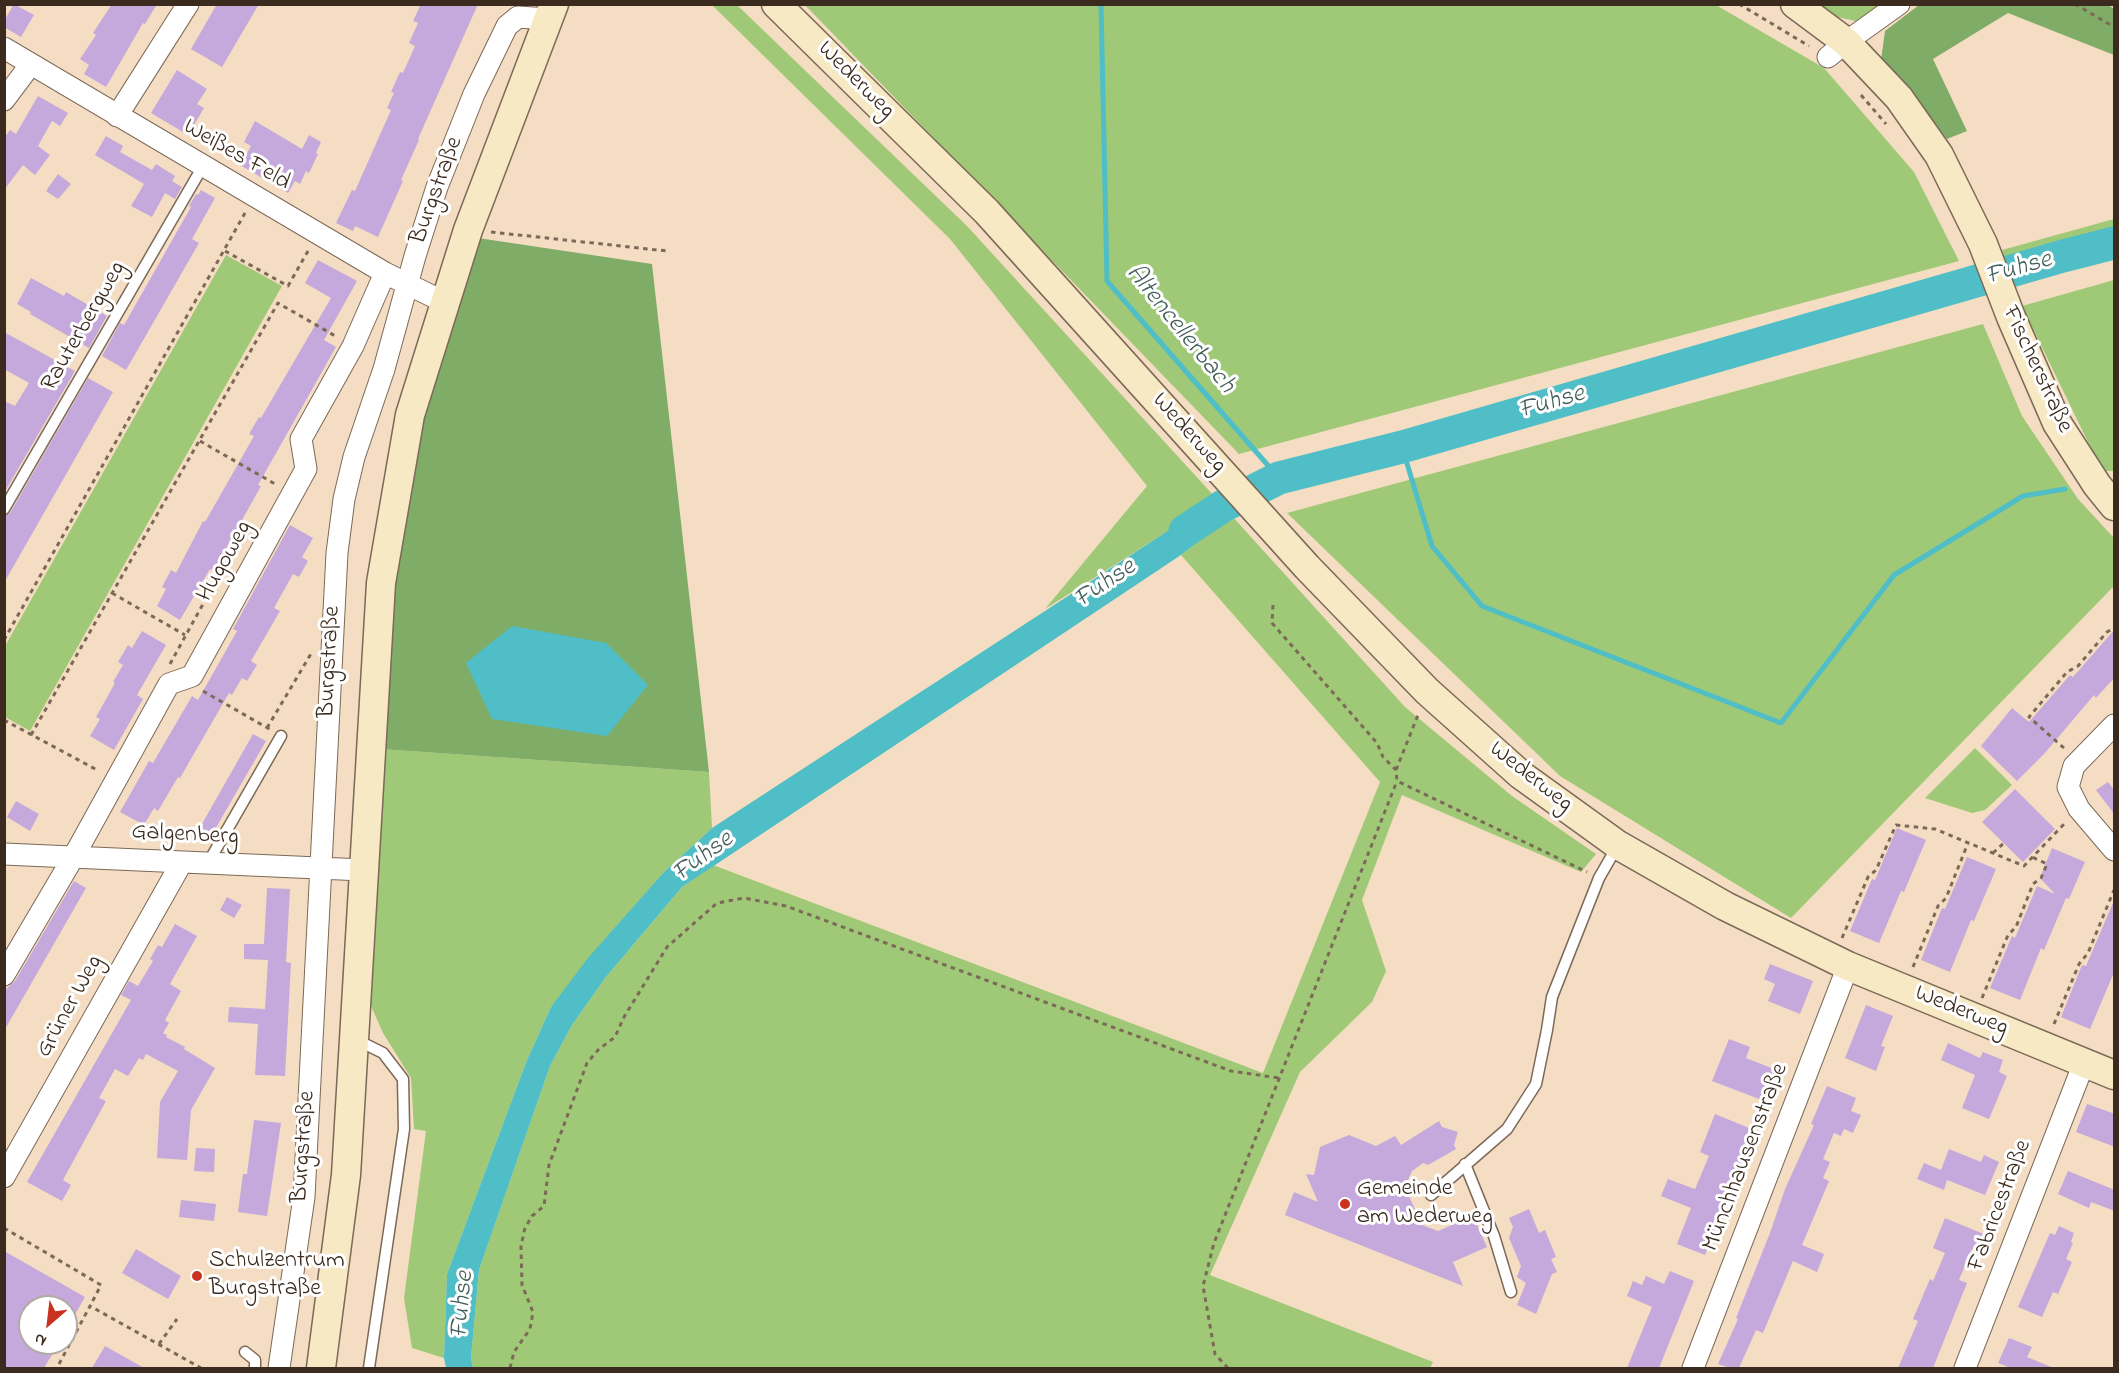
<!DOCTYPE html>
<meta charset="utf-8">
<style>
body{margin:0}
#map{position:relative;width:2119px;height:1373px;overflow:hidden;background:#f5ddc3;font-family:"Indie Flower",sans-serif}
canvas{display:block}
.frame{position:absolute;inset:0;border:6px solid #3b2a1e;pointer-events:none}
.north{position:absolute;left:18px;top:1295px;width:60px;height:60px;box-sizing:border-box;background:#fff;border:2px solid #b1aaa5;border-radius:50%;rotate:208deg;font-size:16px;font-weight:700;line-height:24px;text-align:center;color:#3b2a1e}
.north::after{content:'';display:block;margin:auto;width:21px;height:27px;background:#c8321e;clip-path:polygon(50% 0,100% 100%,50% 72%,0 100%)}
</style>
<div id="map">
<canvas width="2119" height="1373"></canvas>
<div class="frame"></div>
<div class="north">N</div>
</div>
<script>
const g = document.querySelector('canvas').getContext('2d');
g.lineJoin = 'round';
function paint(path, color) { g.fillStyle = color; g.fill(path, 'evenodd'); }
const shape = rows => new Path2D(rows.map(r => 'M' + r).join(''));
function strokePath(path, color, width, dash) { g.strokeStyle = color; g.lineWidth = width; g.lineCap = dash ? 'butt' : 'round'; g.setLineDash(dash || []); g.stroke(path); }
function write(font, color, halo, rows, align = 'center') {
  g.font = font + ' "Indie Flower",sans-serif'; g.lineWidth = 6; g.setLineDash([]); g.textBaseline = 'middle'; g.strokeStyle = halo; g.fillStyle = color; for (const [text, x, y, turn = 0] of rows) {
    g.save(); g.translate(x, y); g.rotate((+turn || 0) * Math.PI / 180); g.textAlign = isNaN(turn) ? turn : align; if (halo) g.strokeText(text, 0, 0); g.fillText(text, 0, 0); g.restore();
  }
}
const green = shape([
 [712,5,737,5,967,226,1215,497,1160,536,1045,609,1147,486,950,239],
 [805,5,1716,5,1824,68,1914,172,1959,261,1239,454],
 [1807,5,1887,5,1856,21,1822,14],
 [2114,219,2114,234,2006,263,2002,250],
 [226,255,282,286,30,731,5,717,5,646],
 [2114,280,2114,471,2102,471,2022,306],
 [1983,324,2022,416,2078,499,2114,538,2114,586,1791,918,1560,776,1287,513],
 [1232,516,1405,707,1512,796,1596,854,1581,872,1402,795,1362,900,1386,971,1372,1002,1300,1072,1210,1275,1433,1362,1430,1368,473,1368,471,1358,479,1270,550,1066,572,1025,606,977,682,887,713,865,1263,1073,1380,782,1181,555],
 [1975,748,2012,785,1985,810,1972,813,1925,798],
 [381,749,709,772,712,828,664,872,551,1007,527,1060,447,1274,444,1358,412,1348,404,1298,426,1131,414,1129,411,1078,383,1033,368,999]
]);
const forest = shape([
 [2107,4,2114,9,2114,55,2008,13,1933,59,1967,131,1947,139,1881,60,1885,31,1919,5],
 [478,238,652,264,709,772,381,749,393,584,422,419]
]);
const water = shape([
 [1215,497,1232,516,1181,555,682,887,606,977,572,1025,550,1066,479,1270,471,1358,473,1368,446,1368,444,1358,447,1274,527,1060,551,1007,588,958,664,872,712,828,1160,536],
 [512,626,606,643,648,685,607,736,492,719,466,663]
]);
const stream = shape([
 [1101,4,1107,281,1279,478],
 [1402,447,1432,546,1482,606,1781,723,1894,575,2023,496,2065,489]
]);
const river = shape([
 [1185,531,1223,506,1279,478,1402,447,2063,256,2114,243]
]);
const building = shape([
 [14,4,34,15,21,37,4,27,4,21],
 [112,4,157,4,145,24,143,23,106,87,84,74,89,65,80,59,96,35,93,33],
 [217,4,259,4,222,67,191,49],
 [421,4,478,4,418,139,419,140,401,180,403,181,378,237,355,226,353,231,336,223,352,190,355,191,391,110,387,108,394,93,391,92,400,72,403,73,415,46,409,43,418,23,413,21],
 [177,70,207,89,197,104,204,108,188,135,151,113],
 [38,96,68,113,60,126,52,121,38,146,50,155,35,175,23,165,4,190,4,138,10,130,16,134],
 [255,121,302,149,309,135,321,142,316,153,318,154,309,173,306,171,300,184,295,181,288,193,240,165,251,146,244,142],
 [106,136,123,146,120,152,152,170,156,164,175,176,172,181,182,187,175,199,165,193,152,217,131,206,144,184,95,155],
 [58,174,71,184,58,199,46,191],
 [201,190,215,198,192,239,199,243,126,370,102,356,120,323,124,325,191,207,189,206,196,194,198,195],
 [318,260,357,281,324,340,336,347,258,485,261,486,232,538,213,571,210,569,180,620,157,606,166,589,162,587,171,570,176,573,203,521,205,522,254,436,249,434,259,417,261,418,331,298,305,283],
 [31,278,64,296,66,292,107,316,89,348,30,314,31,312,17,304],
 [4,332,75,371,4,493,4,401,15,406,29,383,4,369],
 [88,378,113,392,4,583,4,516,10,513],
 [290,525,313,538,302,557,308,561,299,577,293,574,274,608,280,611,251,661,257,665,247,681,242,678,232,695,229,693,180,778,178,777,158,811,154,808,144,825,120,812,149,761,153,763,192,696,198,700,237,631,233,629],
 [2115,629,2115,677,2096,698,2094,695,2044,754,2017,781,1981,746,2012,708,2029,722,2070,675,2073,677],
 [142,631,166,645,137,695,143,699,114,750,90,736,100,719,96,717,115,683,113,682,123,665,118,662,128,645,132,648],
 [253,734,266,741,210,838,198,831],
 [2108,782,2115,791,2115,815,2096,790],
 [2015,789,2055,829,2023,862,1982,822],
 [16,801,39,814,30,831,7,817],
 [1897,828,1926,840,1904,892,1901,891,1879,943,1850,931,1872,879,1875,880],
 [2052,848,2085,862,2069,899,2066,898,2044,950,2041,948,2020,1000,1990,988,2012,936,2015,938,2037,886,2055,894,2040,878],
 [1967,857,1996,869,1974,921,1971,920,1950,972,1921,960,1942,908,1945,909],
 [74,881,86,888,4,1031,4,991,15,981],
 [267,888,290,889,286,962,291,963,285,1076,255,1075,258,1024,228,1022,229,1007,265,1009,268,960,244,959,244,944,264,944],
 [227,897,242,905,234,918,220,910],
 [2115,898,2115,970,2090,1029,2061,1017,2082,965,2086,966],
 [175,924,197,936,170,984,181,991,165,1020,169,1023,163,1033,167,1035,166,1037,185,1047,184,1049,215,1068,191,1110,187,1160,157,1158,160,1102,178,1071,146,1054,143,1060,139,1058,128,1076,115,1069,99,1098,106,1101,63,1180,71,1185,62,1201,27,1182,131,1000,121,995,129,981,138,986,153,961,150,959,158,945,162,947],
 [1770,964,1813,981,1800,1014,1768,1001,1775,984,1764,979],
 [1866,1005,1893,1016,1881,1046,1885,1047,1876,1071,1845,1058],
 [1729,1039,1750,1047,1746,1058,1779,1071,1767,1102,1712,1081],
 [1948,1043,1980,1058,1983,1052,2003,1060,1999,1072,2007,1076,1989,1119,1962,1108,1975,1075,1941,1060],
 [1827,1086,1856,1098,1851,1111,1861,1115,1853,1133,1844,1129,1841,1136,1834,1133,1823,1159,1830,1162,1823,1178,1829,1181,1802,1245,1824,1254,1817,1272,1793,1261,1763,1333,1756,1330,1739,1368,1730,1368,1718,1364,1738,1319,1736,1318,1770,1233,1785,1189,1814,1125,1811,1124],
 [2087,1104,2115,1114,2115,1147,2076,1132],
 [1715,1114,1754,1130,1705,1255,1677,1244,1691,1208,1661,1196,1668,1179,1695,1189,1709,1156,1700,1152],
 [254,1120,281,1123,267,1216,238,1212,243,1174,247,1174],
 [1439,1121,1442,1127,1458,1132,1454,1145,1456,1149,1428,1165,1423,1163,1412,1171,1405,1187,1422,1225,1438,1231,1473,1216,1487,1247,1453,1262,1463,1286,1285,1215,1294,1192,1318,1202,1306,1174,1314,1175,1320,1147,1349,1135,1376,1146,1395,1136,1401,1145],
 [196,1148,215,1149,214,1172,194,1171],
 [1949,1149,1981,1162,1984,1155,1999,1162,1985,1195,1947,1180,1944,1190,1917,1179,1924,1163,1941,1170],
 [2068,1171,2115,1190,2115,1211,2091,1202,2089,1208,2058,1194],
 [181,1200,216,1204,214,1221,179,1217],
 [1529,1209,1539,1233,1545,1230,1556,1257,1551,1259,1557,1272,1552,1274,1536,1314,1517,1305,1526,1283,1517,1277,1521,1266,1509,1238,1513,1227,1509,1218],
 [1945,1218,1986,1235,1979,1251,1972,1249,1959,1280,1967,1283,1933,1368,1898,1368,1918,1321,1913,1319,1930,1279,1933,1281,1945,1253,1933,1248],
 [2059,1226,2074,1233,2071,1242,2073,1243,2066,1259,2072,1262,2058,1294,2053,1292,2042,1317,2018,1307,2050,1233,2055,1235],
 [136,1249,181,1276,168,1299,122,1273],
 [4,1251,85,1297,66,1330,66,1307,30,1307,30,1343,59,1343,44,1368,4,1368],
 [1670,1271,1694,1281,1659,1368,1627,1368,1652,1307,1627,1296,1633,1281,1642,1285,1646,1276,1664,1284],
 [2009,1338,2032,1347,2027,1357,2054,1368,2011,1368,1998,1363],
 [105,1346,144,1368,92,1368]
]);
const path = shape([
 [1739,4,1809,46],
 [2075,4,2114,27],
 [1861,95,1886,124],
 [491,232,667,251],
 [225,251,288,286,308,251],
 [200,441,275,484],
 [112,593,185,635],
 [1273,605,1272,623,1377,743,1383,757,1396,770,1397,781,1587,872],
 [4,640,245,213],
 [170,664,214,584,220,581],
 [203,691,271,730],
 [4,720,99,771],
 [267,728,312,652],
 [31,735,278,303,337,337],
 [2064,748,2029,717,2067,672,2078,666,2107,632,2114,628],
 [1396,770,1418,715],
 [1993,853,2006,841],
 [1842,938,1868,877,1876,870,1896,825,1935,829,2024,866,2065,823],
 [1913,967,1938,906,1946,898,1968,843],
 [1982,998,2008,935,2016,927,2033,884,2041,878,2047,864,2032,857],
 [2054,1024,2079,964,2088,953,2114,890],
 [4,1228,101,1285,90,1306],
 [159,1344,177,1319],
 [59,1364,90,1306,201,1368],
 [510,1368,514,1352,530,1329,533,1312,522,1285,521,1246,525,1228,532,1216,544,1206,549,1165,587,1063,598,1050,615,1037,624,1017,667,947,717,903,744,898,786,906,1231,1071,1279,1078],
 [1228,1368,1215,1354,1203,1286,1214,1243,1397,781]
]);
const lane = shape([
 [4,509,203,166],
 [208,863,281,736],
 [357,1040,383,1053,403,1079,404,1129,369,1368],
 [1465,1164,1494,1236,1511,1292],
 [1431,1195,1507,1129,1536,1084,1547,1030,1552,997,1599,878,1618,845],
 [245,1352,255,1360,255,1368]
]);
const street = shape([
 [4,48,385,273,444,302],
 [1828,57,1846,42,1899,4],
 [4,100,31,64],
 [117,116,188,4],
 [2114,725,2074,766,2068,787,2079,809,2114,850],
 [4,854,363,870],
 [4,975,74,856,169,684,192,676,306,469,301,439,353,346,385,273],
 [4,1177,182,862],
 [279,1368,304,1197,337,553,344,499,354,457,384,369,415,256,437,187,474,94,507,26,518,17,548,19],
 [1693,1368,1848,966],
 [1965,1368,2084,1063]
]);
const secondary = shape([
 [776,4,987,212,1307,567,1427,691,1521,775,1618,845,1725,906,1848,966,2114,1075],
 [1795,4,1846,42,1899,98,1939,155,1983,244,2011,317,2057,423,2097,485,2114,506],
 [321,1368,346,1175,381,583,410,415,468,230,554,4]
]);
const markers = [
 [1345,1204,6,"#c8321e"],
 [197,1276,6,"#c8321e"]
];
const streetNames = [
 ["Wederweg",855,81,45],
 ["Weißes Feld",236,156,30],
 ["Burgstraße",438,191,-70],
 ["Rauterbergweg",85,327,-60],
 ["Fischerstraße",2036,370,65],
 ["Wederweg",1188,434,48],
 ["Hugoweg",226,562,-61],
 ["Burgstraße",331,662,-87],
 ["Wederweg",1530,778,38],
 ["Galgenberg",185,836,3],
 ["Grüner Weg",71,1007,-61],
 ["Wederweg",1961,1012,22],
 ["Burgstraße",305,1147,-86],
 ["Münchhausenstraße",1747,1158,-69],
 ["Fabricestraße",2001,1206,-69]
];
const poiNames = [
 ["Gemeinde",1357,1190],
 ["am Wederweg",1357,1218],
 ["Schulzentrum",209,1262],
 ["Burgstraße",209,1290]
];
const waterNames = [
 ["Fuhse",2019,270,-16],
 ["Altencellerbach",1179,330,51],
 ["Fuhse",1552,404,-16],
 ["Fuhse",1106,585,-34],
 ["Fuhse",704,858,-36],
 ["Fuhse",464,1305,-85]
];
paint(green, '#9fc976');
paint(forest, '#7fad67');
paint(water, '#4fbec6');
strokePath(stream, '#4fbec6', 5);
strokePath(river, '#4fbec6', 33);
paint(building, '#c5a9dc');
strokePath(lane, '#7c6958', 13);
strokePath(street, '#7c6958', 23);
strokePath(secondary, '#7c6958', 31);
strokePath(path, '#7c6958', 3, [4.5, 4.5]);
strokePath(lane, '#fff', 10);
strokePath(street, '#fff', 21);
strokePath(secondary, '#f6e9c3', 28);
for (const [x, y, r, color] of markers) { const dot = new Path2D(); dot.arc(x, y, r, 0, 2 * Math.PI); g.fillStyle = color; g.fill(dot); strokePath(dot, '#fff', 2); }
write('24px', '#3b2a1e', '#fff', streetNames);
write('24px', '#3b2a1e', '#fff', poiNames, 'left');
write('italic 26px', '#425e59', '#fff', waterNames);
</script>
